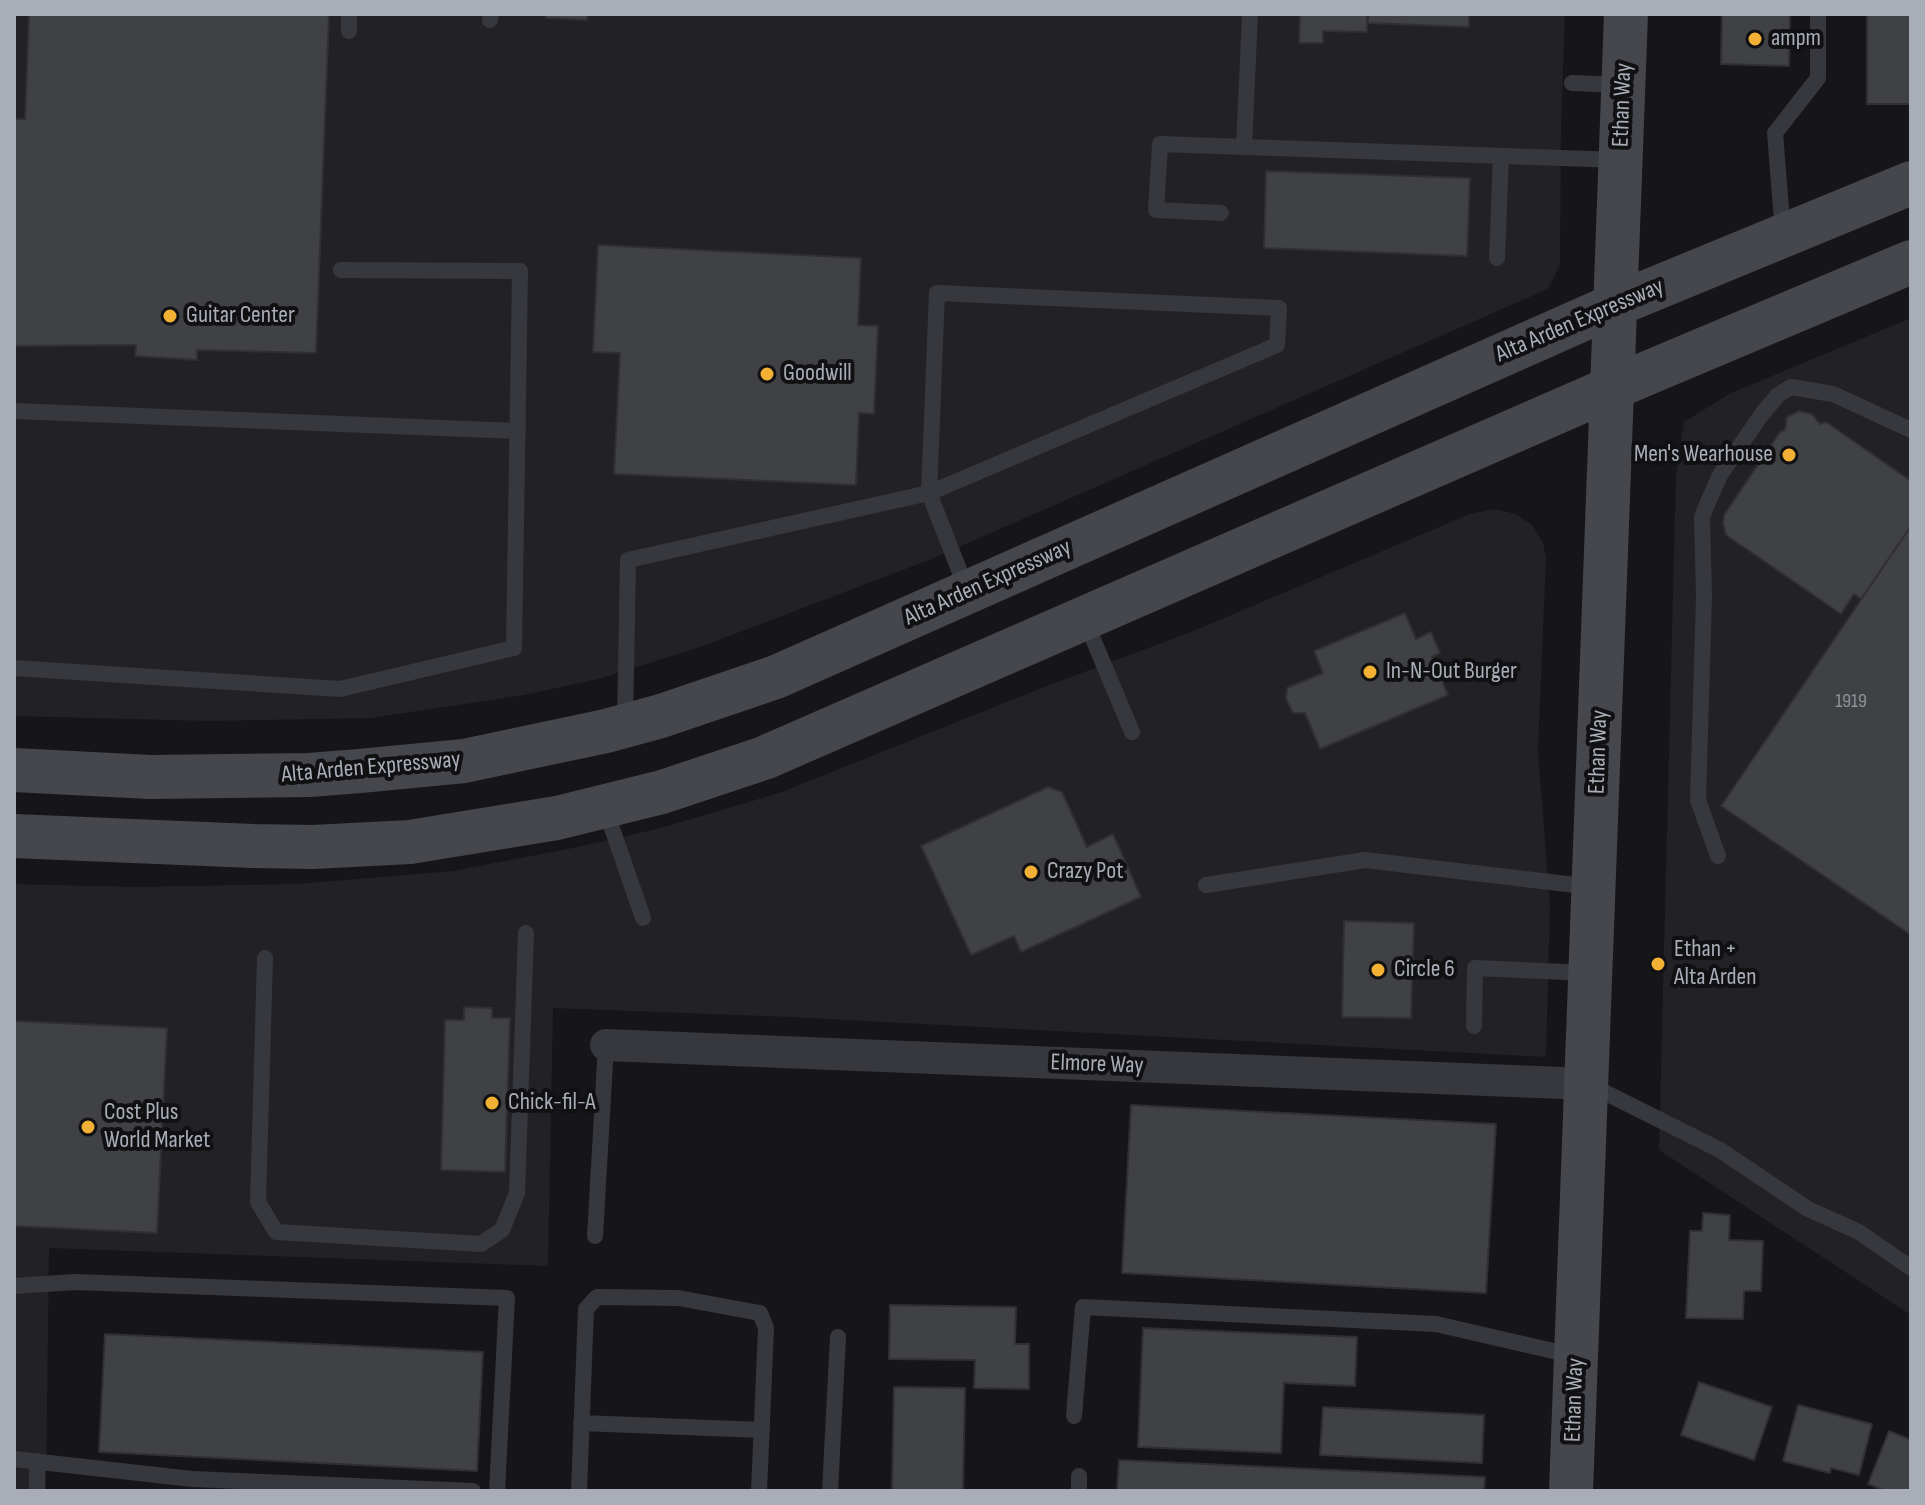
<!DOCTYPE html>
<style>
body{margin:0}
#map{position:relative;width:1925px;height:1505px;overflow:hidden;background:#161618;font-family:"Sofia Sans Condensed",sans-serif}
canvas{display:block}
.frame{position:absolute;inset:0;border:16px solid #a8adb8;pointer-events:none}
</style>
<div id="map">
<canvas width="1925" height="1505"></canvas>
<div class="frame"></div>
</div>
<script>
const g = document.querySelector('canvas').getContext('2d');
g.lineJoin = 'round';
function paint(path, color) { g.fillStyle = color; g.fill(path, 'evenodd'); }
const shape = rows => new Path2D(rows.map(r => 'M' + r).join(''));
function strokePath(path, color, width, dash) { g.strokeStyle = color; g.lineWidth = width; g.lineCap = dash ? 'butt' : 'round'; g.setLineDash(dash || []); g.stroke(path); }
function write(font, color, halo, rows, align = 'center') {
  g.font = font + ' "Sofia Sans Condensed",sans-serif'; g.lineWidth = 8; g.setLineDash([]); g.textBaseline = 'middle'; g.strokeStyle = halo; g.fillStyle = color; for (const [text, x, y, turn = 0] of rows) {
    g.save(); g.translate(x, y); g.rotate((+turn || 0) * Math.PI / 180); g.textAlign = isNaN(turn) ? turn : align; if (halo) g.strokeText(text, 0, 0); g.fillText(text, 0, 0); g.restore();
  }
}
const built = shape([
 [14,14,1565,14,1561,129,1560,265,1548,289,929,560,703,646,602,678,524,695,371,718,209,721,14,716],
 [1911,318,1911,1315,1659,1150,1676,474,1684,422,1731,393],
 [1494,509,1516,514,1532,525,1543,543,1546,558,1538,750,1550,905,1546,1057,791,1017,553,1008,548,1266,49,1248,46,1490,50,1491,14,1491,14,884,135,887,296,884,453,871,573,848,661,828,779,793,1039,689,1191,632,1470,514]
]);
const building = shape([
 [29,14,329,14,316,353,197,350,197,360,135,356,136,345,14,346,14,119,25,119,29,14],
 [546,14,587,14,587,20,546,18,546,14],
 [1300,14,1367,14,1367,32,1323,31,1323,43,1299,43,1300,14],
 [1368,14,1469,14,1469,27,1368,23,1368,14],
 [1722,14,1790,14,1789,66,1721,64,1722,14],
 [1867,14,1911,14,1911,104,1867,104,1867,14],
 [1266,171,1470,178,1467,256,1264,248,1266,171],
 [598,245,861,258,858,325,878,326,874,414,859,413,856,485,614,474,620,353,593,352,598,245],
 [1799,411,1812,414,1820,424,1826,422,1911,481,1911,526,1861,599,1854,594,1841,614,1726,535,1723,524,1724,515,1780,432,1785,430,1787,417,1799,411],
 [1911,526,1911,935,1721,806,1911,526],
 [1405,613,1416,639,1431,632,1440,653,1432,657,1448,695,1320,749,1305,713,1293,713,1286,699,1287,688,1323,673,1314,651,1405,613],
 [1048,787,1062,792,1087,847,1113,834,1141,897,1021,952,1014,936,971,955,921,846,1048,787],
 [1344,921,1414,923,1411,1018,1342,1017,1344,921],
 [464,1007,492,1008,492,1018,510,1018,505,1172,441,1170,445,1020,464,1020,464,1007],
 [14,1021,167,1028,157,1233,14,1226,14,1021],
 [1131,1105,1496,1124,1486,1293,1122,1273,1131,1105],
 [1703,1213,1730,1215,1729,1240,1763,1241,1761,1291,1744,1291,1743,1319,1686,1318,1690,1231,1702,1231,1703,1213],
 [890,1305,1016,1307,1015,1344,1029,1344,1029,1389,974,1388,975,1360,889,1359,890,1305],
 [1143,1328,1357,1337,1355,1386,1284,1383,1281,1453,1138,1447,1143,1328],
 [105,1334,483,1352,477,1471,99,1452,105,1334],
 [1699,1382,1772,1407,1754,1460,1681,1435,1699,1382],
 [894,1387,965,1388,963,1491,892,1491,894,1387],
 [1798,1405,1872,1424,1859,1475,1831,1468,1830,1473,1783,1461,1798,1405],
 [1323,1407,1484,1415,1482,1463,1320,1455,1323,1407],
 [1889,1431,1911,1440,1911,1491,1886,1491,1868,1484,1889,1431],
 [1119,1460,1485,1477,1484,1491,1117,1491,1119,1460]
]);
const lane = shape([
 [490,20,491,14],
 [349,31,349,14],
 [1572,83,1622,85],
 [1244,147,1250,14],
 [1221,213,1156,210,1160,144,1619,160],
 [1783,233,1775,133,1818,78,1818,14],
 [1497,258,1501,156],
 [937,293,1279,308,1277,345,929,493,937,293],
 [14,411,518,431],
 [1085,620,1132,732],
 [14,668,340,689,514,648,520,271,341,270],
 [625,724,628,560,929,493,967,590],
 [605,808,643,918],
 [1718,856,1698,800,1704,596,1702,518,1705,509,1720,475,1762,414,1778,395,1791,387,1833,394,1911,430],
 [1206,885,1365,860,1592,887],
 [265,958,258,1202,276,1232,481,1244,502,1230,517,1193,526,933],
 [1474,1026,1475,968,1589,973],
 [1590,1085,1720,1150,1808,1209,1859,1232,1911,1268],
 [595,1236,606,1045],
 [14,1286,76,1282,507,1298,497,1491],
 [1074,1416,1083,1307,1436,1324,1575,1356],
 [581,1423,762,1430],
 [14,1459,192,1479,473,1491],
 [37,1461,37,1491],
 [579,1491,586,1309,597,1297,678,1298,760,1313,766,1328,759,1491],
 [830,1491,838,1337],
 [1079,1491,1079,1476]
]);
const street = shape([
 [606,1045,1588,1084]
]);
const secondary = shape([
 [14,770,150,777,309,775,360,771,464,761,606,731,661,716,776,677,1615,305,1911,183],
 [14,836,253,846,313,847,410,842,557,818,662,792,764,758,1612,388,1911,262],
 [1571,1491,1626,14]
]);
const markers = [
 [1755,39,8,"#f2b134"],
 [170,316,8,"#f2b134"],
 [767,374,8,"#f2b134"],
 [1789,455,8,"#f2b134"],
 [1370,672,8,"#f2b134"],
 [1031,872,8,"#f2b134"],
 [1658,964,8,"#f2b134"],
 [1378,970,8,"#f2b134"],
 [492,1103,8,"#f2b134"],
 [88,1127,8,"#f2b134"]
];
const numberNames = [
 ["1919",1851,702]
];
const poiNames = [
 ["ampm",1771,39],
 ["Guitar Center",186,316],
 ["Goodwill",783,374],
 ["Men's Wearhouse",1773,455,"right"],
 ["In-N-Out Burger",1386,672],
 ["Crazy Pot",1047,872],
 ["Ethan +",1674,950],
 ["Alta Arden",1674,978],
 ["Circle 6",1394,970],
 ["Chick-fil-A",508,1103],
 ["Cost Plus",104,1113],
 ["World Market",104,1141]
];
const streetNames = [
 ["Ethan Way",1623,105,-88],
 ["Alta Arden Expressway",1580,321,-23],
 ["Alta Arden Expressway",988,583,-24],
 ["Ethan Way",1599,752,-88],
 ["Alta Arden Expressway",371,768,-5],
 ["Elmore Way",1097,1065,2],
 ["Ethan Way",1575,1400,-88]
];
paint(built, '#222225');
paint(building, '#404145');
strokePath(building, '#303034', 2);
strokePath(lane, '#37383d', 16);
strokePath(street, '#37383d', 32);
strokePath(secondary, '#45474d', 44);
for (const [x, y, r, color] of markers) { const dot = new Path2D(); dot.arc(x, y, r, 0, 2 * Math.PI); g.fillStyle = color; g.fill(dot); strokePath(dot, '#111113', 3); }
write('20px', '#8e929b', null, numberNames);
write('24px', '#a8adb8', '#111113', poiNames, 'left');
write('24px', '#a8adb8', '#111113', streetNames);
</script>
